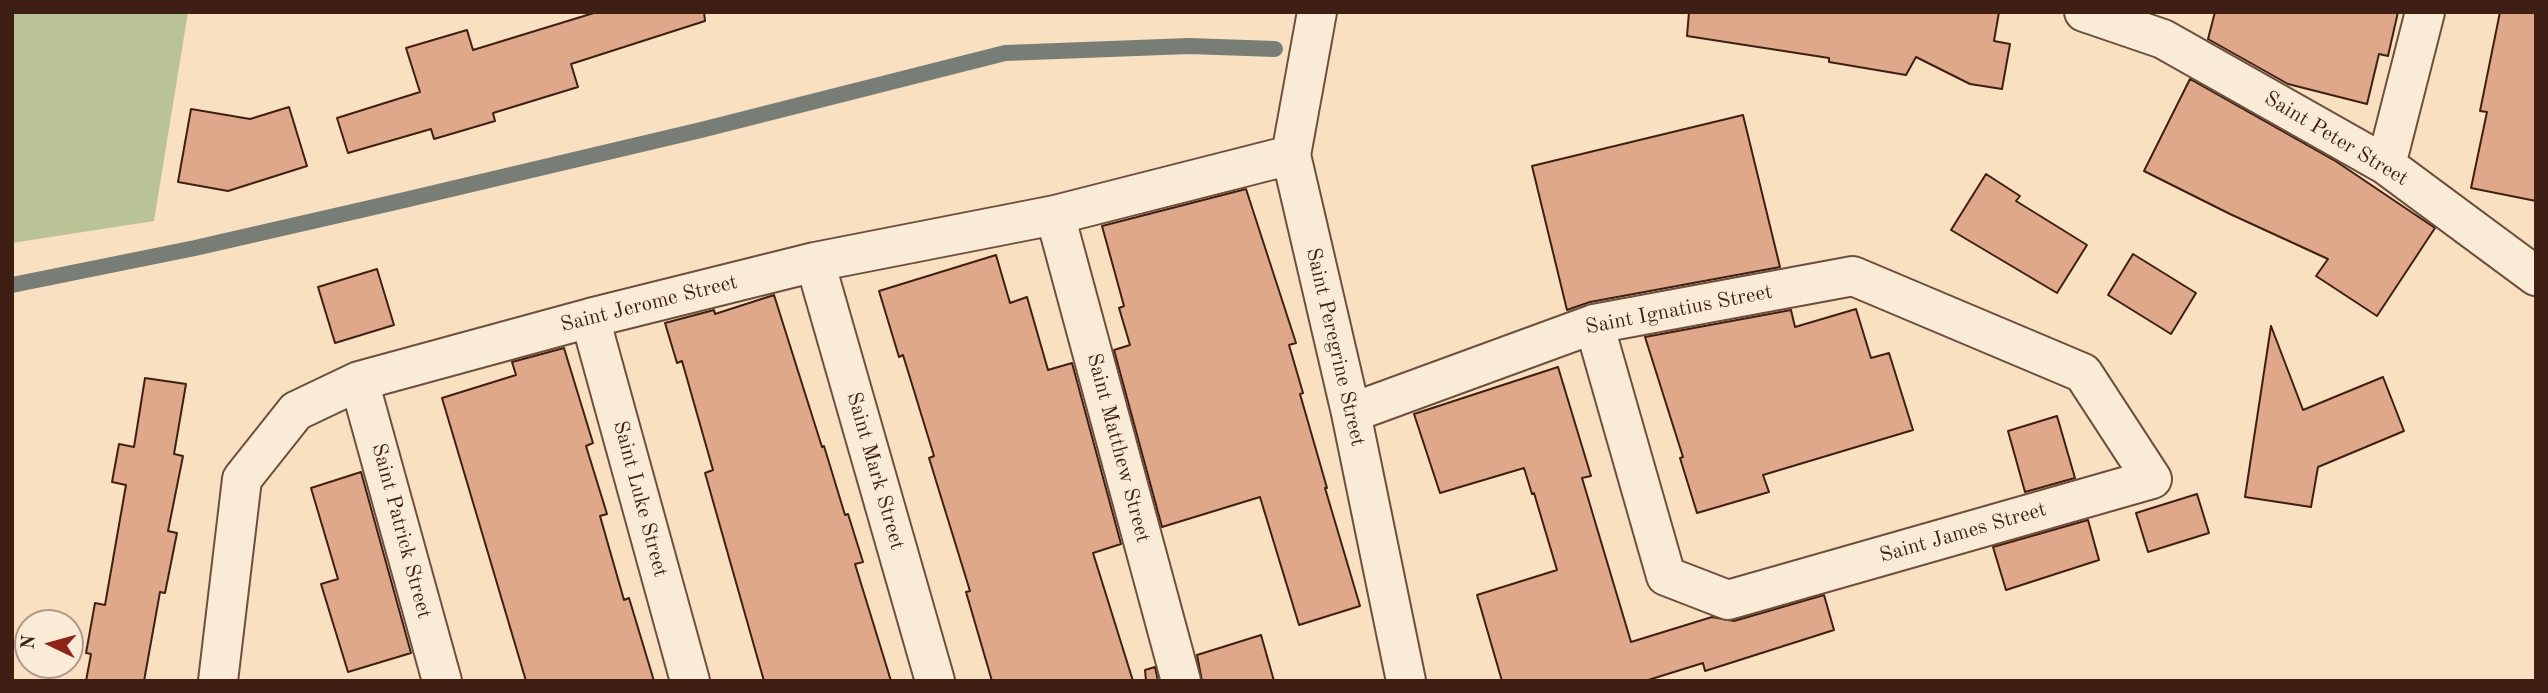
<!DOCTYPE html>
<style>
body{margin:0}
#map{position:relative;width:2548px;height:693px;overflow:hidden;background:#f8e0c1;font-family:"Old Standard TT",serif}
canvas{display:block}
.frame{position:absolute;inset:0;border:14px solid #3f1f13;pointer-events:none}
.north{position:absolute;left:14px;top:609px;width:70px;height:70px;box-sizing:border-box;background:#faebd7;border:2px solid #af9989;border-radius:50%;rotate:275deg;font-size:19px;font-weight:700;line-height:28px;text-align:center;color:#3f1f13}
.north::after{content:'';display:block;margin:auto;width:24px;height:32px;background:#8f2418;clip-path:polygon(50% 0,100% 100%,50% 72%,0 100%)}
</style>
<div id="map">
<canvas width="2548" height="693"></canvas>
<div class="frame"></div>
<div class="north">N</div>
</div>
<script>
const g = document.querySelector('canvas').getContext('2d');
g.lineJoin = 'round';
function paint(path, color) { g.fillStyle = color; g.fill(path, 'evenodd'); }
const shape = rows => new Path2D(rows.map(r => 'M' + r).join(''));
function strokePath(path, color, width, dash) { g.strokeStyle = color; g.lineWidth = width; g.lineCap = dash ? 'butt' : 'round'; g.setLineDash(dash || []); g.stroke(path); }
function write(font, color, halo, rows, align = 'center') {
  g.font = font + ' "Old Standard TT",serif'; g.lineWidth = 7; g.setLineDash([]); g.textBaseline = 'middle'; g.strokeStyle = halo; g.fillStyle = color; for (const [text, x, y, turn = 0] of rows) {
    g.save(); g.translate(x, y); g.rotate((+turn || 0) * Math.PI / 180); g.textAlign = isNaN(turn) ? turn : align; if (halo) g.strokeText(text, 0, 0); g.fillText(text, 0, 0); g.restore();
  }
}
const green = shape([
 [12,12,188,12,154,221,12,243]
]);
const stream = shape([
 [12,285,195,248,396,202,701,130,1005,53,1189,46,1275,49]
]);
const building = shape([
 [597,12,704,12,705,21,571,64,578,87,493,113,495,121,434,139,431,129,348,153,337,118,420,92,406,48,467,30,473,50,597,12],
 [1689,12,1999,12,1994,41,2010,44,2002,89,1970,84,1916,57,1906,75,1829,62,1829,58,1687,36,1689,12],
 [2215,12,2398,12,2388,56,2379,54,2367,104,2288,84,2208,39,2215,12],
 [2500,12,2536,12,2536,201,2471,188,2487,112,2480,111,2500,12],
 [2190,79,2337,162,2435,228,2377,316,2316,276,2328,259,2230,214,2144,171,2190,79],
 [289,107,307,166,228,191,178,182,191,109,250,119,289,107],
 [1743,115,1780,267,1590,302,1567,310,1532,166,1743,115],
 [1986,174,2020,196,2016,201,2087,245,2057,293,1951,230,1986,174],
 [1246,189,1296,343,1289,345,1303,393,1300,394,1327,488,1325,488,1360,606,1299,625,1260,497,1162,527,1114,350,1130,345,1119,308,1124,306,1102,226,1246,189],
 [2133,254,2196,293,2171,334,2108,295,2133,254],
 [996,255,1010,303,1027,297,1048,370,1072,363,1121,544,1093,553,1133,681,992,681,966,592,970,591,929,458,934,456,903,355,899,357,879,291,996,255],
 [377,269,394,325,335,343,318,287,377,269],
 [774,295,822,447,824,446,845,515,848,514,863,562,855,564,891,681,764,681,705,473,713,470,682,361,677,363,665,323,714,310,715,314,774,295],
 [1856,309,1871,358,1889,353,1913,430,1763,475,1769,492,1697,513,1680,458,1683,457,1645,337,1791,310,1795,327,1856,309],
 [2271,326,2303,410,2383,377,2404,431,2318,467,2311,507,2245,497,2271,326],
 [564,348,593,443,586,446,607,514,600,516,624,600,629,598,654,681,526,681,442,398,516,375,512,362,564,348],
 [1558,367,1591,476,1582,478,1631,642,1712,617,1734,621,1824,595,1834,630,1705,671,1703,663,1645,681,1502,681,1477,595,1557,570,1534,493,1532,494,1524,468,1440,493,1414,414,1558,367],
 [145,378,186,384,174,454,183,456,168,531,177,533,165,593,160,592,144,681,86,681,91,654,86,653,95,603,105,605,126,485,112,482,119,444,134,447,145,378],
 [2057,416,2075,478,2025,492,2008,431,2057,416],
 [361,472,411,653,348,672,321,584,338,579,311,488,361,472],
 [2197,494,2209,533,2148,552,2136,513,2197,494],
 [2088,520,2099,560,2006,590,1993,547,2088,520],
 [1261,635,1274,681,1202,681,1197,655,1261,635],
 [1155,667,1158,681,1146,681,1145,670,1155,667]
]);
const street = shape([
 [1317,12,1291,155,1351,413,1406,681],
 [2084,12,2163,39,2386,165,2536,276],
 [2386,165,2425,12],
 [1055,215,1181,681],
 [815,262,935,681],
 [590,318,690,681],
 [359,381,442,681],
 [1351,413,1594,324,1853,276,2083,373,2152,479,1728,600,1666,576,1594,324],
 [218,681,242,479,296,411,359,381,590,318,815,262,1055,215,1291,155]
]);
const streetNames = [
 ["Saint Peter Street",2336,139,31],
 ["Saint Jerome Street",649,304,-14],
 ["Saint Ignatius Street",1679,310,-11],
 ["Saint Peregrine Street",1335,347,77],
 ["Saint Matthew Street",1118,448,75],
 ["Saint Mark Street",875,471,74],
 ["Saint Luke Street",640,499,75],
 ["Saint Patrick Street",401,531,75],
 ["Saint James Street",1963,533,-16]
];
paint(green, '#bac395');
strokePath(stream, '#787d76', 16);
paint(building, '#e0a88a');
strokePath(building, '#3f1f13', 2);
strokePath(street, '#6d4f3e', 42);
strokePath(street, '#faebd7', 38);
write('21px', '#3f1f13', '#faebd7', streetNames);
</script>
